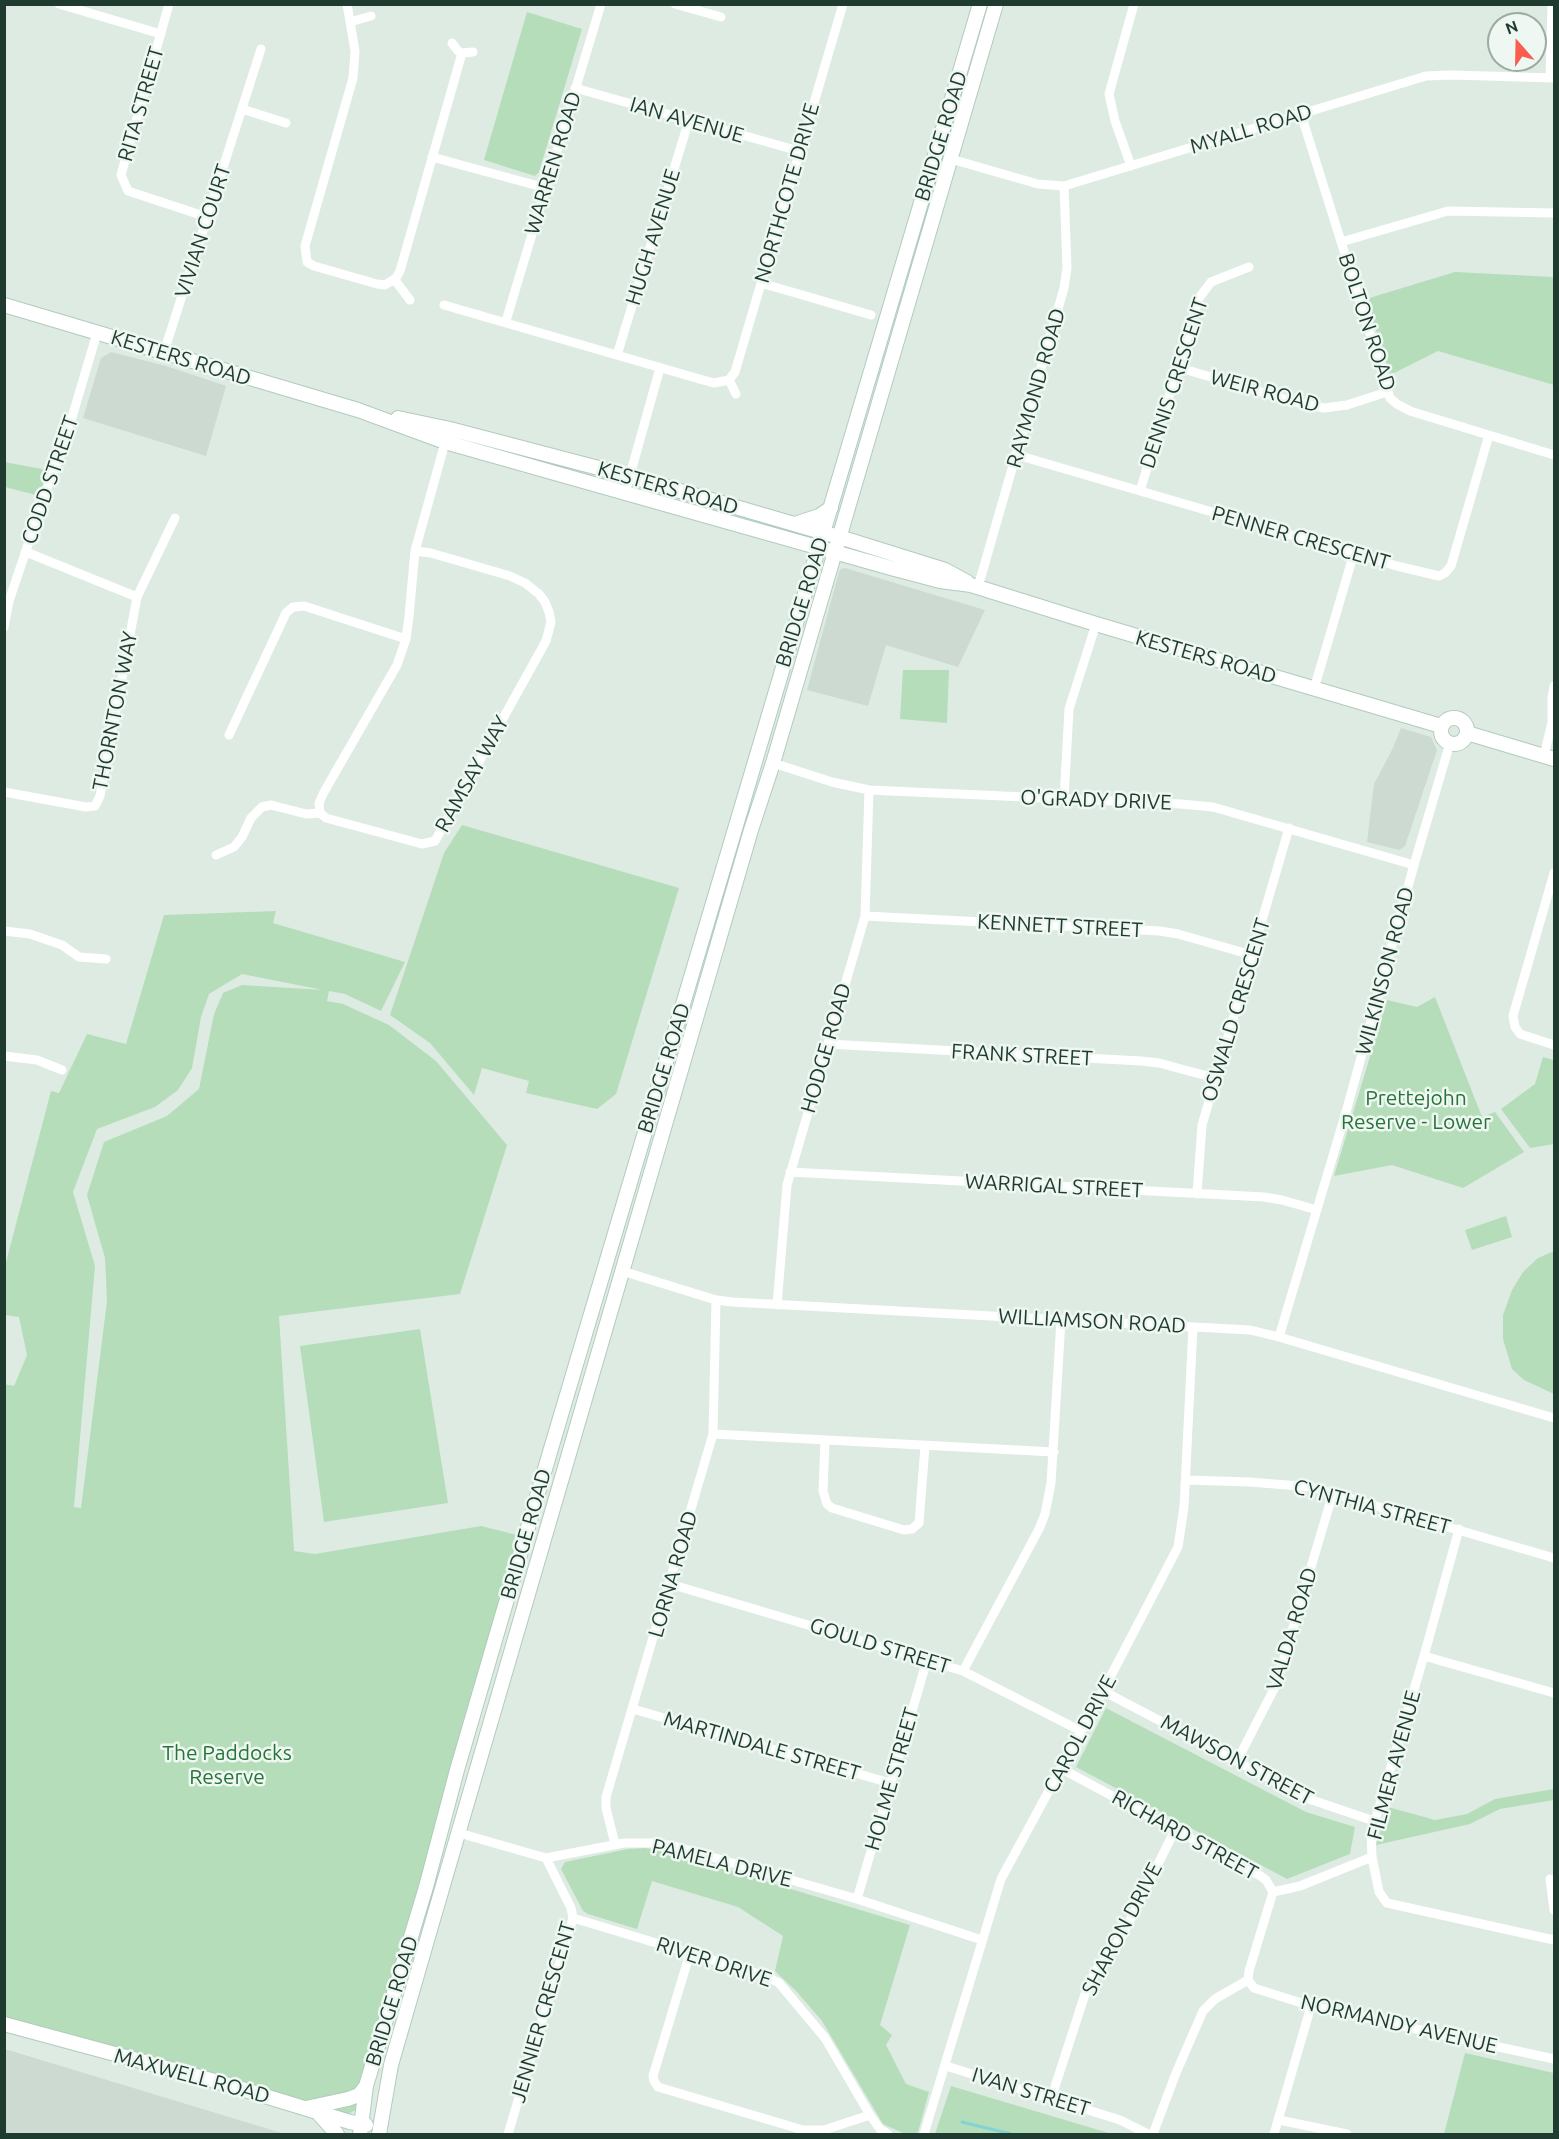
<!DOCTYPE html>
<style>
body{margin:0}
#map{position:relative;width:1559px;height:2139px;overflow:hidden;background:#deebe3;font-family:Ubuntu,sans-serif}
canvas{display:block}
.frame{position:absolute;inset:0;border:6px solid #1f3b2f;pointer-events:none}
.north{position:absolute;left:1487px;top:12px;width:60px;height:60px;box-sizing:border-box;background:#eef7f1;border:2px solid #9baca3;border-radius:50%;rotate:340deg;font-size:16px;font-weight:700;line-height:24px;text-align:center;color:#1f3b2f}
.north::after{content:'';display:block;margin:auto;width:21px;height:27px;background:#f85d4e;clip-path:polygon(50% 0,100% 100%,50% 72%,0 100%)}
</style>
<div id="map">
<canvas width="1559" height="2139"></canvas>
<div class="frame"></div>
<div class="north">N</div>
</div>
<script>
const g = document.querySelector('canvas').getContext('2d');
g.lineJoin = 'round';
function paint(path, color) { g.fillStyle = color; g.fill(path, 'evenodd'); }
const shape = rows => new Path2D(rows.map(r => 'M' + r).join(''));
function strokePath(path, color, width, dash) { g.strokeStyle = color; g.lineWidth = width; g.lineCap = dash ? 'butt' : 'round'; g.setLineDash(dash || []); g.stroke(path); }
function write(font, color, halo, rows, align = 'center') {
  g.font = font + ' Ubuntu,sans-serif'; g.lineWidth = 5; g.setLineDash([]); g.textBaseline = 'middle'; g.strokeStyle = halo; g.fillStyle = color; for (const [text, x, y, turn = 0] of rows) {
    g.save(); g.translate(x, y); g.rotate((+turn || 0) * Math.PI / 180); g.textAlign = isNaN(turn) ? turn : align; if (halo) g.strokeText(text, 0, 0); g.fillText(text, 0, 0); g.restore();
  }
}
const built = shape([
 [111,352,166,366,226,386,206,456,83,418,101,358],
 [845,568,985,610,958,667,886,645,868,706,807,690,839,572,841,569],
 [1401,728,1431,737,1437,750,1405,846,1399,850,1367,842,1374,784,1393,748],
 [5,2049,285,2134,5,2134]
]);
const green = shape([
 [527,12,582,29,539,172,535,176,484,160],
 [1455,272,1554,277,1554,385,1438,351,1390,375,1366,299],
 [4,462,53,471,44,497,5,487],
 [903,670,949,670,947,723,900,719],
 [462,825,679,888,616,1094,597,1109,526,1093,529,1081,482,1068,474,1095,430,1043,390,1015,444,853],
 [276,911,273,923,405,962,381,1011,345,994,329,991,327,1001,343,1004,389,1025,436,1061,507,1145,460,1294,279,1316,294,1551,315,1554,481,1526,525,1537,361,2107,350,2113,336,2115,5,2023,4,1448,6,1442,4,1441,4,1384,14,1386,27,1355,19,1317,5,1315,5,1266,51,1091,59,1093,87,1034,126,1044,164,915],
 [242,974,323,990,242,985,223,993,214,1014,199,1089,167,1116,104,1142,87,1195,105,1258,107,1301,81,1508,74,1507,95,1266,73,1192,97,1129,155,1107,178,1090,192,1068,201,1017,209,994],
 [1435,997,1482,1117,1495,1112,1524,1152,1463,1188,1392,1165,1334,1176,1387,1000,1417,1007],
 [1543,1057,1554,1060,1554,1144,1530,1148,1501,1109,1535,1084],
 [1506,1216,1512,1237,1472,1250,1465,1230],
 [1554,1251,1554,1394,1524,1380,1512,1369,1503,1339,1503,1315,1512,1290,1523,1272,1538,1258],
 [420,1329,448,1503,324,1522,300,1346],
 [1106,1708,1306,1812,1355,1827,1350,1854,1287,1879,1076,1767],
 [1554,1789,1554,1800,1500,1809,1470,1824,1376,1845,1388,1807,1435,1820,1467,1814,1495,1799],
 [645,1848,665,1851,910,1925,880,2025,892,2035,886,2045,906,2084,929,2092,918,2132,915,2134,905,2134,883,2124,822,2021,797,1992,775,1971,783,1936,738,1907,652,1881,637,1929,588,1914,583,1911,561,1869,565,1862,628,1849],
 [1465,2053,1554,2073,1554,2134,1444,2134],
 [951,2086,1112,2134,1114,2134,935,2134]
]);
const stream = shape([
 [962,2122,1011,2134]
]);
const street = shape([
 [59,4,161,34],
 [169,4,121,175,128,191,207,217],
 [347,4,355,51,353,78,305,246,307,262,314,266,377,284,385,285,396,278,400,271,462,53],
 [675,4,721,17],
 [350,22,371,16],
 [452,43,458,51,462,53,473,52],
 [1550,78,1552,4],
 [575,88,799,151],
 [242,109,286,123],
 [1301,114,1390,398,1397,404,1410,411,1554,455],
 [432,157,546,188],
 [951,159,1038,184,1064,186,1426,76,1452,75,1554,78],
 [1131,166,1115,121,1109,94,1134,4],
 [1341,242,1448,211,1554,213],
 [394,279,410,300],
 [761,283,871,315],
 [444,305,703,380,714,383,729,380,735,372,843,4],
 [506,321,601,4],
 [164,352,261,49],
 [617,355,689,120],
 [1177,367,1295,402,1324,408,1347,405,1387,392],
 [729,380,736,394],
 [1017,455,1397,566,1439,576,1445,573,1451,566,1489,435],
 [1140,491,1199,298,1211,282,1249,267],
 [625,493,660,368],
 [415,551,431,553,510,576,525,583,539,594,545,602,549,612,551,622,546,641,435,841,422,844,326,818,320,813,319,803,324,792,397,665,406,639,409,616,415,551,446,439],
 [26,552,137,597],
 [978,587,1064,288,1067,268,1064,186],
 [4,627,9,601,49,482,62,451,97,333],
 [1314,689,1354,553],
 [229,735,286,613,293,607,304,606,406,639],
 [1544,756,1552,722,1552,698,1554,686],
 [773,763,832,782,869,790,1181,804,1213,807,1414,865],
 [4,792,86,807,95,806,100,796,137,597,175,518],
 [1064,799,1069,709,1096,624],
 [216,855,234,847,242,837,251,818,262,807,271,805,306,814,320,813],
 [1554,873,1513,1016,1515,1027,1520,1034,1554,1045],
 [865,916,1160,931,1178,934,1252,955],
 [4,931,30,934,62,945,79,957,106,959],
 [828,1044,1141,1061,1159,1063,1215,1078],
 [4,1056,37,1060,62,1070],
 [790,1172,1264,1197,1282,1200,1317,1210],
 [1197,1194,1202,1125,1289,828],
 [622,1271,716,1300,732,1302,1250,1330,1279,1337,1554,1418],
 [777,1305,787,1185,865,916,869,790],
 [1279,1337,1346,1112,1414,865,1450,743],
 [713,1434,1054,1452],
 [825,1441,823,1491,827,1504,832,1508,904,1530,912,1529,919,1523,925,1446],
 [1186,1480,1250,1482,1311,1487,1554,1558],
 [1459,1529,1424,1656,1371,1834,1372,1857,1379,1892,1387,1903,1554,1940],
 [670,1584,963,1671,1081,1731],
 [1424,1656,1554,1693],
 [963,1671,1039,1529,1045,1514,1051,1483,1061,1320],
 [1103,1691,1309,1799,1374,1821],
 [633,1709,890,1783],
 [1237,1761,1276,1685,1333,1493],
 [1062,1769,1259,1875,1266,1880,1273,1892,1300,1886,1372,1857],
 [459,1833,546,1858,624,1843,652,1843,674,1846,857,1899,982,1940],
 [615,1844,606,1808,606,1797,713,1434,716,1300],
 [1550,1879,1554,1910],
 [857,1899,927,1660],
 [573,1918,766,1976,779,1983,825,2038,870,2115,880,2129,888,2134],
 [690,1953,653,2076,654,2081,658,2087,803,2130,824,2130,870,2115],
 [1248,1980,1254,1988,1311,2006,1554,2059],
 [946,2066,1120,2120,1148,2134],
 [1051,2099,1088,1985,1098,1967,1122,1936,1175,1830],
 [1279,2120,1347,2134],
 [508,2134,573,1918,571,1908,546,1858],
 [924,2134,1001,1879,1103,1691,1178,1547,1184,1507,1193,1327],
 [1153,2134,1176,2073,1203,2011,1215,1999,1248,1980,1249,1971,1273,1892],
 [1274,2134,1311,2006]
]);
const secondary = shape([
 [4,305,358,410,445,442,891,568,940,581,971,585,1096,624,1441,726],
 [398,418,450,429,629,476,849,540,945,570,967,582],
 [795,524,819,516,831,508],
 '1441 731a13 13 0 1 1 26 0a13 13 0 1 1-26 0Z',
 [1467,733,1554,759],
 [4,2024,222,2083,350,2122,366,2125],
 [306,2108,348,2099,359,2095,366,2086],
 [319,2114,337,2134],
 [360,2134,366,2086,426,1887,457,1770,550,1452,980,4],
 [379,2134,391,2065,430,1930,751,830,773,763,996,4]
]);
const streetNames = [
 ["RITA STREET",141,104,-74],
 ["IAN AVENUE",687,120,16],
 ["MYALL ROAD",1251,129,-17],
 ["BRIDGE ROAD",941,136,-73],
 ["WARREN ROAD",553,163,-73],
 ["NORTHCOTE DRIVE",787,193,-74],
 ["VIVIAN COURT",203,231,-72],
 ["HUGH AVENUE",653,237,-73],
 ["BOLTON ROAD",1367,322,72],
 ["KESTERS ROAD",181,358,17],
 ["DENNIS CRESCENT",1174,383,-72],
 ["RAYMOND ROAD",1036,388,-74],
 ["WEIR ROAD",1265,391,15],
 ["CODD STREET",50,480,-71],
 ["KESTERS ROAD",668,488,16],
 ["PENNER CRESCENT",1301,538,16],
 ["BRIDGE ROAD",802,602,-73],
 ["KESTERS ROAD",1206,657,16],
 ["THORNTON WAY",115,711,-79],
 ["RAMSAY WAY",472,774,-61],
 ["O'GRADY DRIVE",1096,800,2],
 ["KENNETT STREET",1060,926,3],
 ["WILKINSON ROAD",1385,971,-75],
 ["OSWALD CRESCENT",1236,1010,-73],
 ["HODGE ROAD",826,1048,-74],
 ["FRANK STREET",1022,1055,3],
 ["BRIDGE ROAD",664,1068,-73],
 ["WARRIGAL STREET",1054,1186,3],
 ["WILLIAMSON ROAD",1092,1321,3],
 ["CYNTHIA STREET",1372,1507,15],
 ["BRIDGE ROAD",526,1534,-74],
 ["LORNA ROAD",673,1574,-74],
 ["VALDA ROAD",1292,1629,-73],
 ["GOULD STREET",880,1646,17],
 ["CAROL DRIVE",1080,1734,-62],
 ["MARTINDALE STREET",762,1746,16],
 ["MAWSON STREET",1237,1760,28],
 ["FILMER AVENUE",1394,1765,-75],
 ["HOLME STREET",892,1779,-74],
 ["RICHARD STREET",1185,1835,29],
 ["PAMELA DRIVE",722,1863,14],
 ["SHARON DRIVE",1122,1929,-62],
 ["RIVER DRIVE",714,1962,18],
 ["BRIDGE ROAD",392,2001,-73],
 ["JENNIER CRESCENT",543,2012,-74],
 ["NORMANDY AVENUE",1399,2024,13],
 ["MAXWELL ROAD",192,2076,15],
 ["IVAN STREET",1031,2092,17]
];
const parkNames = [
 ["Prettejohn",1416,1098],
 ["Reserve - Lower",1416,1122],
 ["The Paddocks",227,1753],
 ["Reserve",227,1777]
];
paint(built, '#ccdad2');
paint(green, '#b5ddba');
strokePath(stream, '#82d3d3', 3);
strokePath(secondary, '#b1cbbd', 16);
strokePath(street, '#fff', 9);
strokePath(secondary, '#fff', 14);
write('21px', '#1f3b2f', '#eef7f1', streetNames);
write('21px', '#277339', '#eef7f1', parkNames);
</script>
